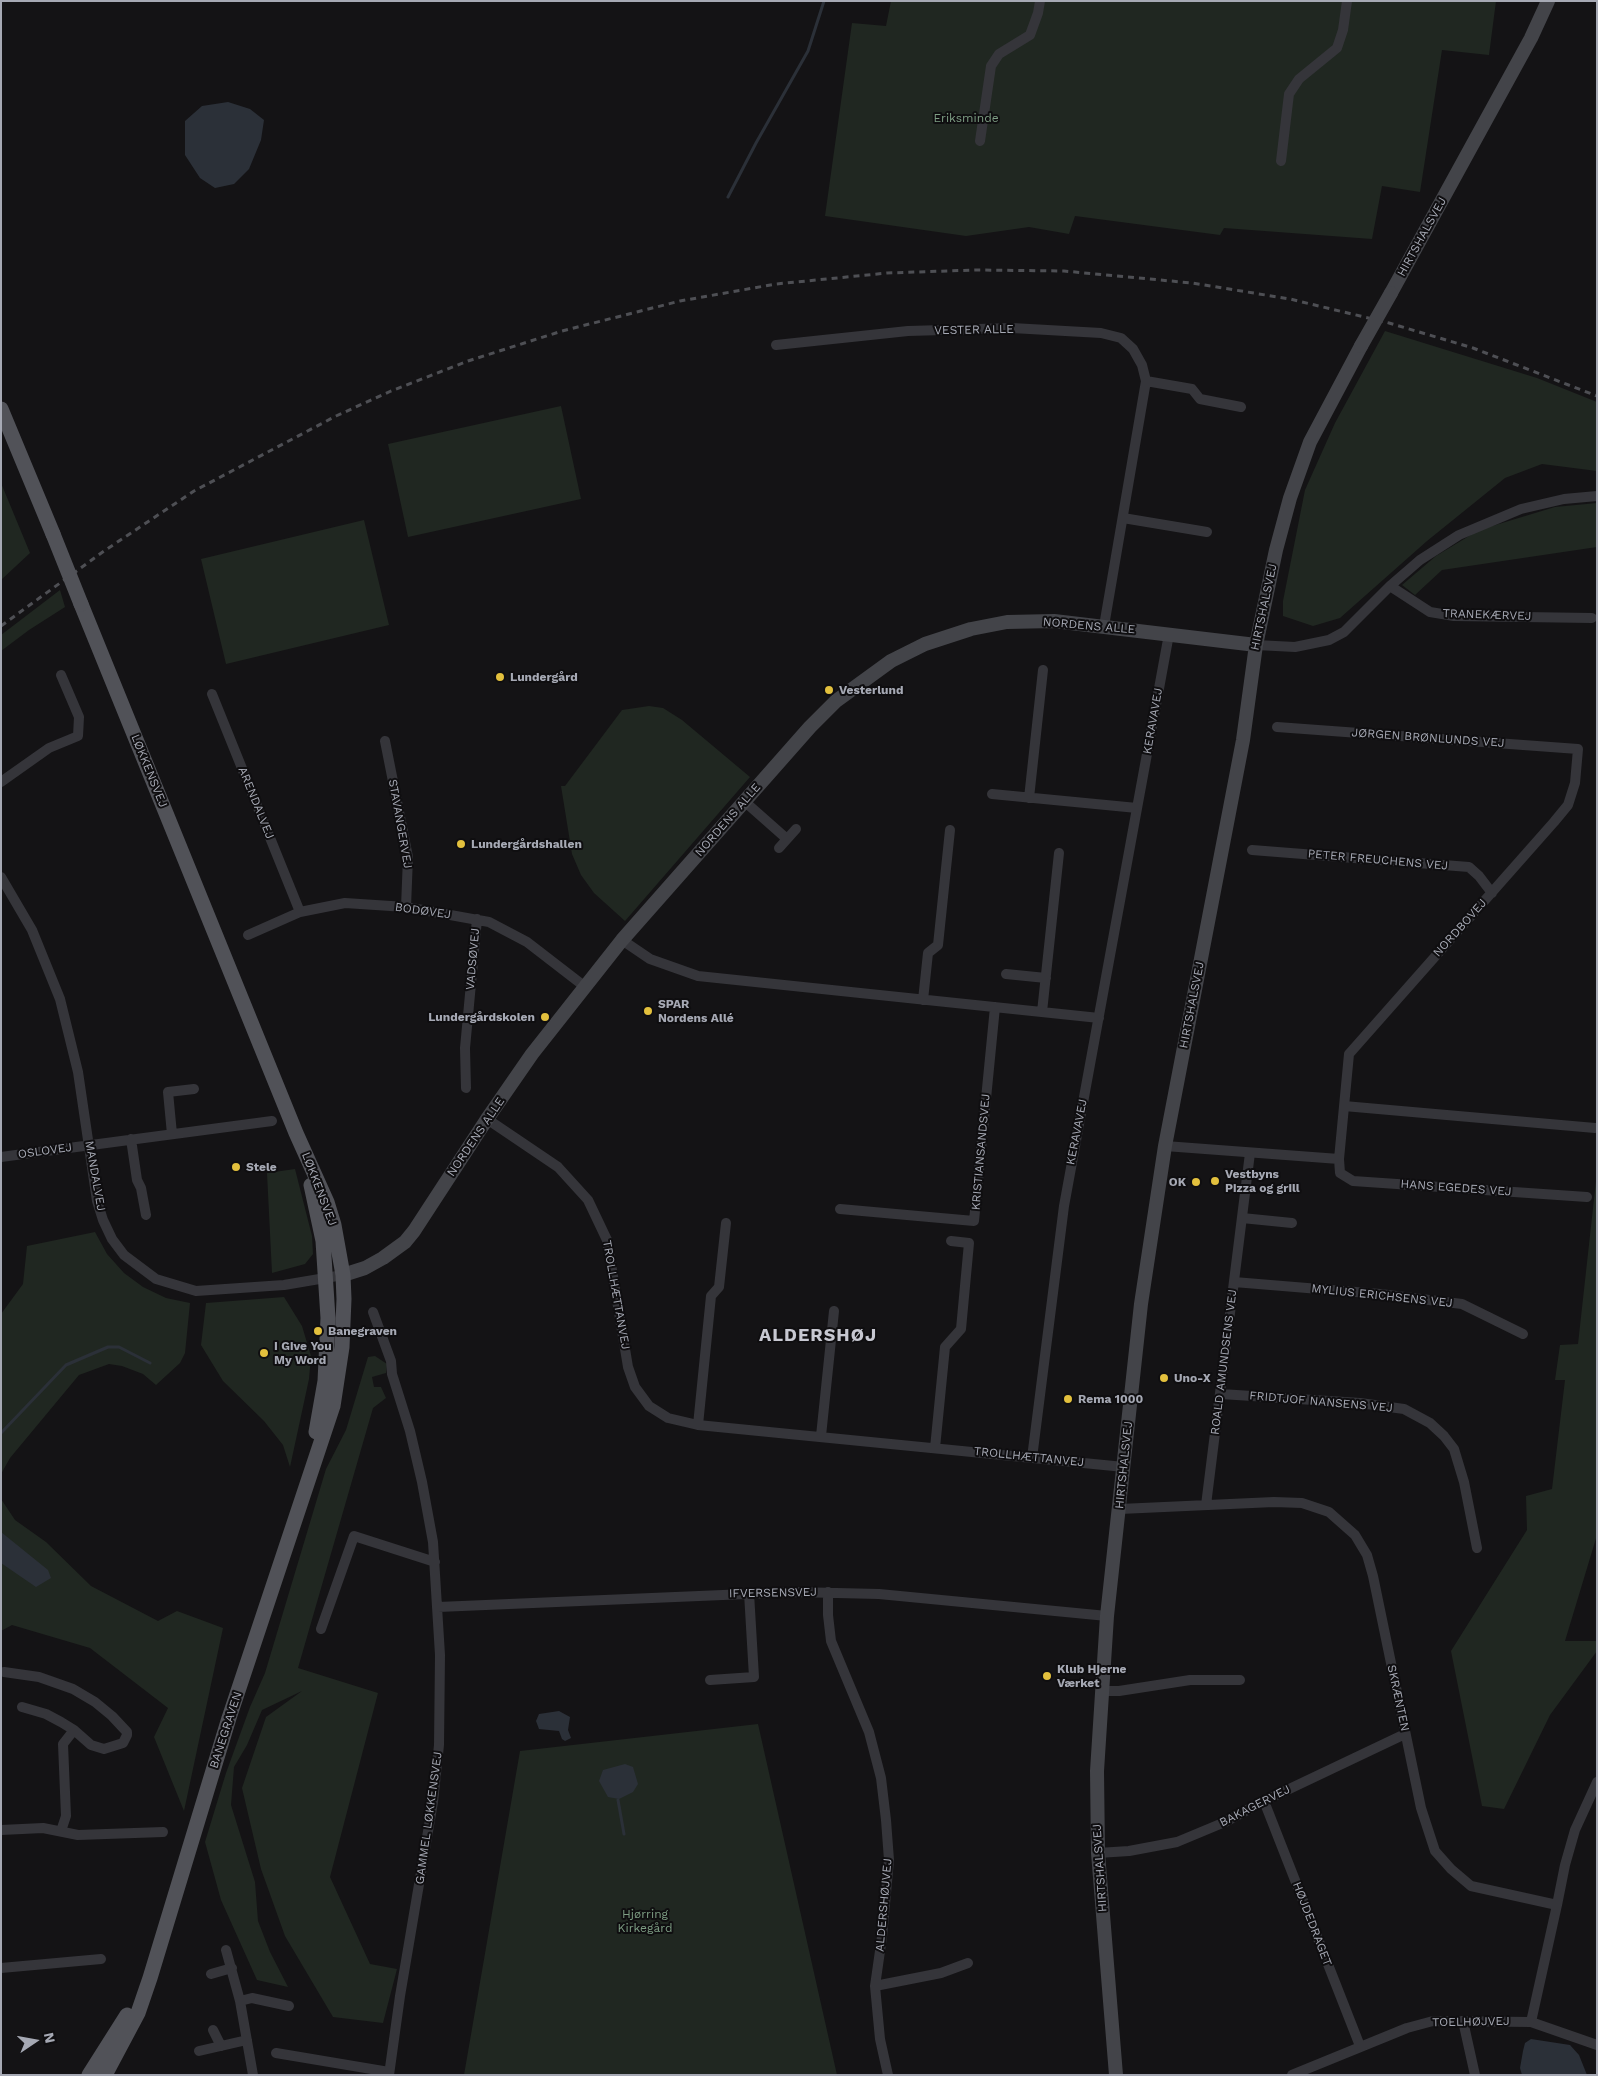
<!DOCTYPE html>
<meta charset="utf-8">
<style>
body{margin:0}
#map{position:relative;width:1598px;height:2076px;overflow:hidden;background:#141315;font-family:"Work Sans",sans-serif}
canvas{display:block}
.frame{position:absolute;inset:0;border:2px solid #a6a9b4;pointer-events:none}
.north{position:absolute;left:10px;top:2016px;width:50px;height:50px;-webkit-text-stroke:4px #0f0e10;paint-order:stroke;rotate:78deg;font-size:14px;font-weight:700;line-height:20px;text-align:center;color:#a6a9b4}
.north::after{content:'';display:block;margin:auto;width:18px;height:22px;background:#a6a9b4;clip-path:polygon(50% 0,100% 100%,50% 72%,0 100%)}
</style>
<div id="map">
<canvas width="1598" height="2076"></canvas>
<div class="frame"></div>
<div class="north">N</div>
</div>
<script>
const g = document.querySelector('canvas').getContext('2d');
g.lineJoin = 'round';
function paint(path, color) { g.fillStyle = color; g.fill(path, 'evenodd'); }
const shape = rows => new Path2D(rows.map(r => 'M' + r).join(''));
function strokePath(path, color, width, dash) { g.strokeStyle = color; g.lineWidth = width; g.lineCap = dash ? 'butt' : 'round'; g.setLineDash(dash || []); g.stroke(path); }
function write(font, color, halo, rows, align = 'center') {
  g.font = font + ' "Work Sans",sans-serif'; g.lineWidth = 4; g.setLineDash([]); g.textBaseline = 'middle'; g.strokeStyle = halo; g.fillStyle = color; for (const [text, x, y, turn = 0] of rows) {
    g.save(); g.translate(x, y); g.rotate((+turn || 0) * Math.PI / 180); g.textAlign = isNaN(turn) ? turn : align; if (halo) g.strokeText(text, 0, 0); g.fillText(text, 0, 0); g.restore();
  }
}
const green = shape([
 [891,1,1496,1,1489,55,1442,50,1420,192,1382,186,1372,239,1224,228,1220,235,1075,216,1069,234,1029,227,966,236,825,216,852,23,886,26],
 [1385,331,1537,378,1597,402,1597,471,1542,464,1505,478,1427,541,1340,618,1313,626,1283,616,1283,601,1305,490,1335,423],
 [561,406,581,499,408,537,388,444],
 [1,483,30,553,1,580],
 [1597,503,1597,547,1442,570,1415,595,1402,585,1436,556,1479,530,1555,507],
 [364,520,389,625,226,664,201,559],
 [60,590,65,607,29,630,1,651,1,635],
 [649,706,663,708,682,720,750,777,625,921,594,893,581,875,572,854,561,786,565,786,622,710],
 [295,1169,312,1236,313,1254,305,1264,272,1273,267,1173],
 [1597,1172,1597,1535,1565,1641,1597,1641,1597,1651,1550,1715,1504,1809,1482,1806,1451,1651,1527,1530,1526,1496,1552,1489,1565,1380,1555,1380,1560,1345,1578,1344],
 [95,1232,107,1254,124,1273,143,1287,166,1298,190,1303,185,1353,180,1363,156,1385,143,1374,122,1366,109,1364,79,1375,10,1458,1,1474,1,1314,23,1284,27,1246],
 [284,1297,302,1326,311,1356,309,1379,290,1467,283,1445,264,1421,223,1381,201,1345,206,1303],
 [375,1356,387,1364,386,1373,372,1377,374,1387,381,1387,386,1398,373,1408,298,1668,378,1693,330,1877,370,1964,397,1969,383,2023,333,2017,285,1936,261,1869,242,1788,266,1717,302,1691,262,1710,247,1745,234,1767,231,1805,255,1882,258,1921,270,1952,288,1987,257,1980,221,1900,205,1842,226,1773,250,1707,265,1673,326,1469,346,1430,368,1357],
 [1,1499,15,1520,46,1542,91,1586,158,1621,177,1611,223,1628,184,1811,154,1737,168,1708,90,1648,12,1625,1,1631],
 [758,1724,837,2075,464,2075,520,1751]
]);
const water = shape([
 [228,102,250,109,264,120,261,140,249,169,234,184,215,188,200,178,185,155,185,121,202,106],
 [1,1532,48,1570,51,1578,36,1587,1,1563],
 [559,1711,570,1717,568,1730,571,1738,565,1741,562,1739,559,1731,539,1729,536,1721,539,1714],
 [625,1764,633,1767,638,1784,633,1792,619,1799,608,1797,599,1781,603,1770],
 [1531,2039,1570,2045,1579,2055,1587,2075,1522,2075,1520,2068,1523,2051,1525,2043]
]);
const stream = shape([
 [728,197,756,143,808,51,824,1],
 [1,1433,66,1365,108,1347,119,1347,150,1363],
 [618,1800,624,1834]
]);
const street = shape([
 [980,141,991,66,999,54,1030,35,1038,13,1040,1],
 [1281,161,1289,94,1299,79,1337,48,1343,30,1347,1],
 [776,345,908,331,1012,328,1101,333,1121,338,1133,349,1142,365,1146,381,1104,626],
 [1146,381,1192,389,1200,399,1241,407],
 [1123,518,1207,532],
 [1390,586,1430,612,1454,616,1592,618],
 [1256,645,1295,647,1329,640,1344,632,1390,586,1420,560,1459,535,1521,509,1564,499,1597,496],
 [212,694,300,912],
 [385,741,408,857,406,907],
 [1,782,49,748,78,736,79,717,61,675],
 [992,794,1137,808],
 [1029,798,1043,670],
 [744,801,787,839],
 [779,848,796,829],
 [1252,850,1469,867,1479,876,1492,893],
 [1,877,32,930,60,999,78,1072,97,1201,103,1220,112,1239,124,1255,156,1279,196,1291,284,1285,343,1275],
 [248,935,300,912,345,903,406,907,489,922,527,942,584,986],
 [622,940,650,959,698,976,1099,1018],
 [1006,974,1046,978],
 [923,1000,928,953,938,945,950,830],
 [1042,1012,1059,853],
 [466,1088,465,1048,477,919],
 [1344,1106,1595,1128],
 [487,1119,558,1167,588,1200,607,1240,628,1367,635,1387,649,1406,668,1418,698,1425,1124,1467],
 [172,1134,168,1092,194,1089],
 [131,1139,137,1180,141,1188,146,1215],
 [1165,1146,1339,1159,1349,1054,1554,822,1568,805,1575,783,1578,749,1277,727],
 [1,1157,272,1121],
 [1339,1159,1340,1173,1353,1181,1587,1197],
 [840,1209,974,1221,995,1007],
 [1242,1218,1292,1223],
 [1234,1282,1380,1294,1462,1304,1523,1334],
 [373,1312,391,1361,392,1374,410,1431,422,1482,433,1542,440,1655,439,1745,433,1802,400,1996,389,2075],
 [1221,1394,1360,1403,1404,1409,1430,1423,1444,1436,1454,1449,1457,1459,1464,1482,1477,1548],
 [698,1425,711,1296,719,1287,726,1223],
 [821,1436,834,1311],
 [935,1448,945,1347,961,1329,969,1243,951,1241],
 [1032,1458,1064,1206,1169,634],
 [1206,1505,1250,1153],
 [1120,1509,1274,1502,1302,1503,1329,1512,1355,1535,1367,1555,1373,1576,1421,1808,1435,1851,1451,1869,1471,1886,1557,1905,1531,2022],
 [828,1592,828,1615,831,1641,869,1732,881,1778,886,1820,889,1860,882,1937,875,1986,880,2039,888,2075],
 [438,1607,794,1592,879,1594,1107,1616],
 [321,1629,354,1536,435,1562],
 [4,1672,39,1677,73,1689,95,1702,112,1716,127,1732,127,1735,123,1743,104,1749,91,1745,74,1730,61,1722,46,1714,22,1707],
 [710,1680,754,1677,749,1593],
 [1102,1691,1119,1691,1190,1680,1240,1680],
 [1264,1801,1360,2046],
 [1,1830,43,1828,78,1835,163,1832],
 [61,1831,66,1816,63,1744,74,1730],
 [1098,1853,1129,1851,1177,1842,1225,1822,1264,1801,1405,1734],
 [1557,1905,1565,1865,1575,1830,1597,1782],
 [226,1950,240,2001,253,2075],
 [1,1968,101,1959],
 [211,1974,232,1968],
 [875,1986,941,1973,968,1963],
 [240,2001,252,1998,289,2006],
 [1463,2021,1475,2075],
 [213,2030,221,2046],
 [199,2051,247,2040],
 [276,2053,389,2072],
 [1292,2075,1407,2028,1433,2021,1531,2022,1597,2045]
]);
const secondary = shape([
 [1391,293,1531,38,1548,1],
 [343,1275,365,1268,383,1258,405,1242,414,1231,487,1119,532,1054,622,940,810,727,836,701,891,661,925,644,971,629,1007,622,1054,621,1256,645],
 [1116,2075,1098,1853,1097,1771,1107,1616,1141,1304,1165,1146,1243,740,1256,645,1276,550,1290,498,1310,442,1361,346]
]);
const primary = shape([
 [1,409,53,534],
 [81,604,296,1133,327,1202,334,1225,343,1275,344,1299,342,1347,333,1406,229,1718,150,1978,138,2013,105,2075],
 [311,1185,323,1241,328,1318,325,1381,316,1432],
 [89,2075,127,2015]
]);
const rail = shape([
 [1,626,104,551,194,491,336,416,391,391,468,361,562,331,680,301,776,284,887,273,976,270,1064,271,1192,283,1290,299,1389,323,1473,348,1597,396]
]);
const secondaryBridge = shape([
 [1361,346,1391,293]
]);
const primaryBridge = shape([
 [53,534,81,604]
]);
const markers = [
 [500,677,5,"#e3c03d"],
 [829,690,5,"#e3c03d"],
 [461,844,5,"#e3c03d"],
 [648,1011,5,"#e3c03d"],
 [545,1017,5,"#e3c03d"],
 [236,1167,5,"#e3c03d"],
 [1215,1181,5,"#e3c03d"],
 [1196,1182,5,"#e3c03d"],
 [318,1331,5,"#e3c03d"],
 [264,1353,5,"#e3c03d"],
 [1164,1378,5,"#e3c03d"],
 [1068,1399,5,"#e3c03d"],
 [1047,1676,5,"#e3c03d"]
];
const parkNames = [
 ["Eriksminde",966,118],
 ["Hjørring",645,1914],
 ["Kirkegård",645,1928]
];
const streetNames = [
 ["HIRTSHALSVEJ",1422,237,-61],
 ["VESTER ALLE",974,330,-1],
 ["HIRTSHALSVEJ",1264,607,-78],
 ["TRANEKÆRVEJ",1487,615,2],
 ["NORDENS ALLE",1089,626,5],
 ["KERAVAVEJ",1153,721,-80],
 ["JØRGEN BRØNLUNDS VEJ",1428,738,4],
 ["LØKKENSVEJ",149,771,68],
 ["ARENDALVEJ",256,803,68],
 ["NORDENS ALLE",728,820,-49],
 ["STAVANGERVEJ",400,824,80],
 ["PETER FREUCHENS VEJ",1378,860,5],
 ["BODØVEJ",423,911,8],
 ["NORDBOVEJ",1460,928,-48],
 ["VADSØVEJ",473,959,-85],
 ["HIRTSHALSVEJ",1192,1005,-79],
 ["KERAVAVEJ",1077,1132,-79],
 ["NORDENS ALLE",476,1137,-56],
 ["OSLOVEJ",45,1151,-8],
 ["KRISTIANSANDSVEJ",981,1152,-85],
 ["MANDALVEJ",95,1176,80],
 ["HANS EGEDES VEJ",1456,1188,4],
 ["LØKKENSVEJ",319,1189,69],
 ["TROLLHÆTTANVEJ",616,1295,80],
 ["MYLIUS ERICHSENS VEJ",1382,1296,6],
 ["ROALD AMUNDSENS VEJ",1224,1362,-83],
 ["FRIDTJOF NANSENS VEJ",1321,1402,5],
 ["TROLLHÆTTANVEJ",1029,1457,6],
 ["HIRTSHALSVEJ",1124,1465,-84],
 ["IFVERSENSVEJ",773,1593,-1],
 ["SKRÆNTEN",1398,1698,78],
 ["BANEGRAVEN",226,1730,-72],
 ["BAKAGERVEJ",1255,1806,-27],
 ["GAMMEL LØKKENSVEJ",429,1818,-82],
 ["HIRTSHALSVEJ",1100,1868,-94],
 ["ALDERSHØJVEJ",884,1905,-85],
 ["HØJDEDRAGET",1312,1924,69],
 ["TOELHØJVEJ",1471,2022,-1]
];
const poiNames = [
 ["Lundergård",510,677],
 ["Vesterlund",839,690],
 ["Lundergårdshallen",471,844],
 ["SPAR",658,1004],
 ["Nordens Allé",658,1018],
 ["Lundergårdskolen",535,1017,"right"],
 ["Stele",246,1167],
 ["Vestbyns",1225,1174],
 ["Pizza og grill",1225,1188],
 ["OK",1186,1182,"right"],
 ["Banegraven",328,1331],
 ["I Give You",274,1346],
 ["My Word",274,1360],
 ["Uno-X",1174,1378],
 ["Rema 1000",1078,1399],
 ["Klub Hjerne",1057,1669],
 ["Værket",1057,1683]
];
const districtNames = [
 ["ALDERSHØJ",818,1336]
];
paint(green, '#202721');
paint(water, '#2b3038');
strokePath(stream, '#2b3038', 3);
strokePath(street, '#35353a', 10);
strokePath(secondary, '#434449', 14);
strokePath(primary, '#515258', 15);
strokePath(rail, '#4e4f54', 3, [6, 5]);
strokePath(secondaryBridge, '#434449', 14);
strokePath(primaryBridge, '#515258', 15);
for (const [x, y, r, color] of markers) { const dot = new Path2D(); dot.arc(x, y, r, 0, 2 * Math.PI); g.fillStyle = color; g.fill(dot); strokePath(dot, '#0f0e10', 2); }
write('12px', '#7e9e84', '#0f0e10', parkNames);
write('12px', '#a6a9b4', '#0f0e10', streetNames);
write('bold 12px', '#a6a9b4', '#0f0e10', poiNames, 'left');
g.letterSpacing = '1px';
write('bold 18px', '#c7c8d1', '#0f0e10', districtNames);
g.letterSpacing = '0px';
</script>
